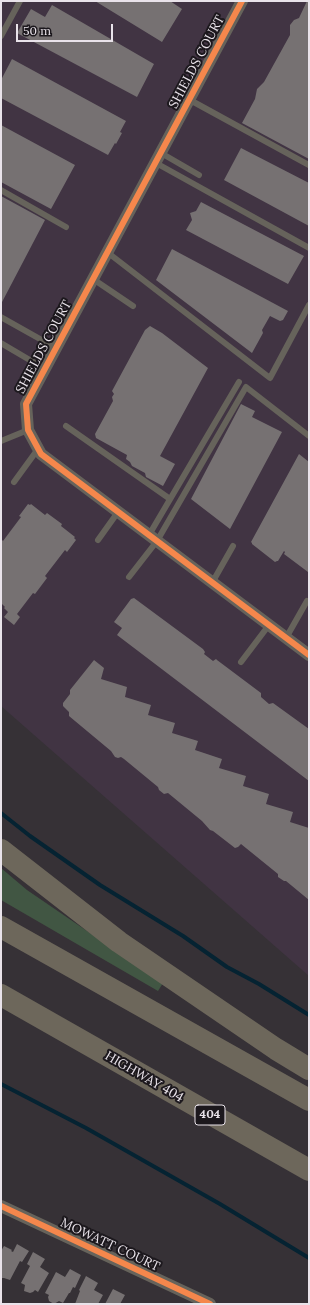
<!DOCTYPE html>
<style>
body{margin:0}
#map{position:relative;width:310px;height:1305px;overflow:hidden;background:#363136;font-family:Lora,serif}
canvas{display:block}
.frame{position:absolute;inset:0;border:2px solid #e9e3ea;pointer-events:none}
.scale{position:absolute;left:16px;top:24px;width:97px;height:18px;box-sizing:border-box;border:2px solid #e9e3ea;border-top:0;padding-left:5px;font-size:12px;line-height:14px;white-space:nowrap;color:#e9e3ea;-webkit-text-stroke:3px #1c181d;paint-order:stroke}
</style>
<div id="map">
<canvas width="310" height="1305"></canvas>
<div class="frame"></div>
<div class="scale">50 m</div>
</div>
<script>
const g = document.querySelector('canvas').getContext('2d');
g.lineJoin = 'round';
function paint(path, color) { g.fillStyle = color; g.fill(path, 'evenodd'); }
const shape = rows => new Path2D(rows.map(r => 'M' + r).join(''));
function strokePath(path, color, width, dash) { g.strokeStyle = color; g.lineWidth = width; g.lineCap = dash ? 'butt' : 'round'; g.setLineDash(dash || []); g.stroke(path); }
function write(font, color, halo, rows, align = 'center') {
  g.font = font + ' Lora,serif'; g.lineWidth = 4; g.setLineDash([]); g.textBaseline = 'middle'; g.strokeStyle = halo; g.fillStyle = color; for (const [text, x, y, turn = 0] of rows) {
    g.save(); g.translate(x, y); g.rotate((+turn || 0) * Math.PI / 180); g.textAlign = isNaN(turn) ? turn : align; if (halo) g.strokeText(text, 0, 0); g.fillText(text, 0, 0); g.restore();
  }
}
const built = shape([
 [1,1,309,1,309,976,1,706]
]);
const green = shape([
 [1,868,27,890,163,983,158,991,1,900]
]);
const stream = shape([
 [1,813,30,836,100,885,183,936,227,967,259,984,309,1015],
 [1,1084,86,1128,220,1204,309,1258]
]);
const building = shape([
 [95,1,170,1,182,9,162,42],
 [307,1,309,1,309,159,242,123,255,99,257,89,264,82,290,35,290,25,294,20,299,18],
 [52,5,154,64,137,97,17,33,31,9,45,17],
 [12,59,126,121,120,132,122,133,116,144,115,143,108,155,1,98,1,80],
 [1,125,75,165,51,209,1,182],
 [241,148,309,183,309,226,224,180],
 [1,196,45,220,1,304],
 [201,202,304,256,288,284,186,230,192,220,190,213,196,211],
 [172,249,288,311,283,320,280,321,270,316,262,330,263,333,252,353,156,280],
 [150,326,162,333,208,368,160,456,175,464,163,486,146,477,145,473,132,466,130,462,126,459,127,455,96,438,95,434,113,401,112,397,114,394,112,391,145,330],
 [241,404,255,411,252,417,282,432,230,529,191,499],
 [299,454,309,462,309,570,308,572,284,554,285,552,284,551,278,561,277,561,275,562,252,544,252,543,251,542],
 [28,504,30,505,31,504,45,515,47,513,62,524,61,526,75,537,74,538,76,540,67,552,65,550,45,576,47,578,35,594,33,593,17,614,20,617,14,625,4,617,8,612,4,608,5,607,1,603,1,539,3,541,21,517,19,516],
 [134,598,203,649,205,652,204,654,213,661,216,659,217,660,261,693,261,697,269,704,273,703,309,729,309,781,117,635,122,628,114,622,131,599],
 [94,660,104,668,101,679,127,687,125,697,151,705,148,715,175,723,172,733,198,741,195,750,222,759,219,768,246,776,243,786,269,794,266,804,293,812,290,822,309,828,309,900,286,881,284,881,278,877,278,874,241,844,238,847,235,848,213,831,210,830,202,821,168,793,164,794,159,790,158,787,124,759,121,757,118,758,115,757,111,751,69,716,69,712,63,706,63,703,70,694,70,690],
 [17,1244,29,1251,22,1262,20,1261,10,1280,4,1278,1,1278,1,1251,4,1246,12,1250,11,1251,13,1252],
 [33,1252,45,1259,40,1267,49,1273,38,1292,35,1290,33,1292,30,1293,24,1291,25,1285,21,1283,30,1266,27,1264],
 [70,1269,81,1275,75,1288,73,1287,70,1293,69,1293,63,1303,59,1301,54,1304,49,1301,48,1297,49,1295,45,1293,56,1272,65,1277],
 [86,1276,98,1283,94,1290,103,1295,98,1304,75,1304,80,1291,79,1290],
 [113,1289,125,1295,120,1304,105,1304]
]);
const service = shape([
 [1,36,20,1],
 [190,100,309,165],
 [161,153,199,175],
 [156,163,309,248],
 [1,190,66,227],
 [107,252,270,378,309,305],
 [93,279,133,306],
 [1,317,56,348],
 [1,343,45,369],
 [66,426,170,499],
 [1,441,28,430],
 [14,482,38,449],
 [149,535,239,382],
 [98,540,118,512],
 [129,577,157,541,246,387,309,436],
 [212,583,233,546],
 [286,638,307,601],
 [241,662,269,625]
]);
const minor = shape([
 [242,1,26,404,28,430,41,454,309,655],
 [1,1206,210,1304]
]);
const motorway = shape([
 [1,850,119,942,276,1049,309,1069],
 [1,927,309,1100],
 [1,995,309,1170]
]);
const cycleway = shape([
 [242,1,26,404,28,430,41,454,309,655],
 [1,1206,210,1304]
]);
const shields = [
 [210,1115,30]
];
const shieldNames = [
 ["404",210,1115]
];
const streetNames = [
 ["SHIELDS COURT",197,62,-62],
 ["SHIELDS COURT",44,347,-62],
 ["HIGHWAY 404",144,1077,30],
 ["MOWATT COURT",110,1245,25]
];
paint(built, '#413443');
paint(green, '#415643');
strokePath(stream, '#052332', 4);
paint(building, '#767172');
strokePath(service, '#66635b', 6);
strokePath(minor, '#66635b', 12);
strokePath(motorway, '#6d675b', 22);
strokePath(cycleway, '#f5874c', 6);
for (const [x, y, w] of shields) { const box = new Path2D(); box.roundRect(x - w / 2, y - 10, w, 20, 3); g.fillStyle = '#1c181d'; g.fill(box); strokePath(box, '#e9e3ea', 1); }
write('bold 12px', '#e9e3ea', null, shieldNames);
write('13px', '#e9e3ea', '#1c181d', streetNames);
</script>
